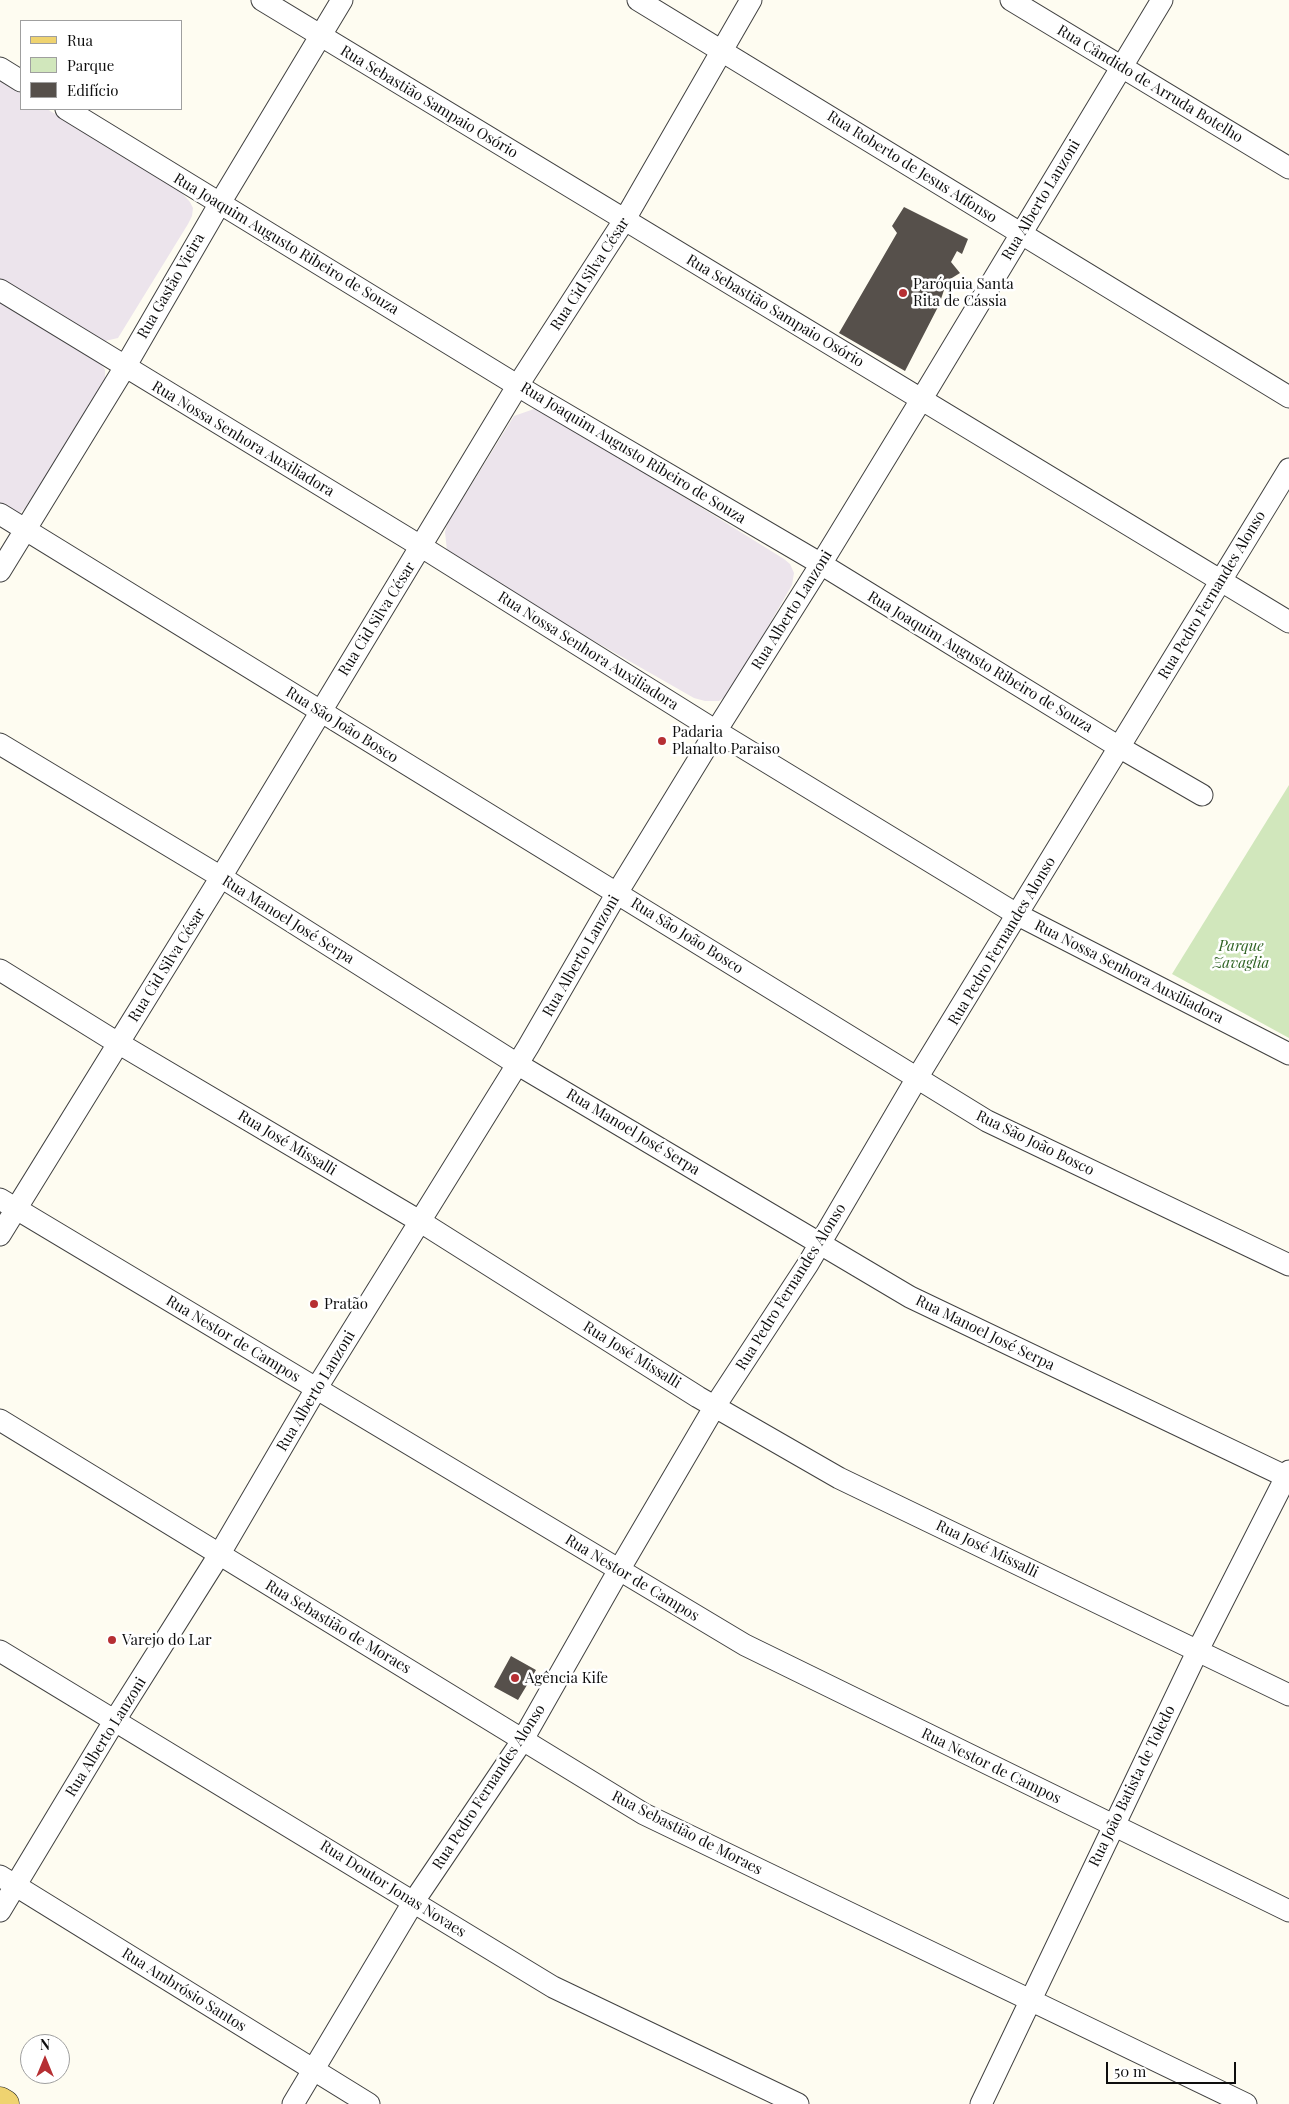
<!DOCTYPE html>
<meta charset="utf-8">
<style>
body{margin:0}
#map{position:relative;width:1289px;height:2104px;overflow:hidden;background:#fefcf1;font-family:"Playfair Display",serif}
canvas{display:block}
.legend{position:absolute;left:20px;top:20px;width:162px;height:90px;box-sizing:border-box;background:#fff;border:1px solid #9f9f9f;margin:0;padding:6px 9px;list-style:none;font-size:15px;color:#0e0e0e}
.legend li{display:flex;align-items:center;gap:10px;height:25px}
.legend b{width:25px;border:1px solid #9f9f9f}
.north{position:absolute;left:20px;top:2034px;width:50px;height:50px;box-sizing:border-box;background:#fff;border:1px solid #9f9f9f;border-radius:50%;rotate:0deg;font-size:14px;font-weight:700;line-height:20px;text-align:center;color:#0e0e0e}
.north::after{content:'';display:block;margin:auto;width:18px;height:22px;background:#b62f33;clip-path:polygon(50% 0,100% 100%,50% 72%,0 100%)}
.scale{position:absolute;left:1106px;top:2062px;width:130px;height:22px;box-sizing:border-box;border:2px solid #0e0e0e;border-top:0;padding-left:6px;font-size:15px;line-height:18px;white-space:nowrap;color:#0e0e0e;-webkit-text-stroke:4px #fff;paint-order:stroke}
</style>
<div id="map">
<canvas width="1289" height="2104"></canvas>
<ul class="legend">
<li><b style="height:6px;background:#efd370"></b>Rua</li>
<li><b style="height:14px;background:#d1e7bc"></b>Parque</li>
<li><b style="height:14px;background:#56504b"></b>Edifício</li>
</ul>
<div class="north">N</div>
<div class="scale">50 m</div>
</div>
<script>
const g = document.querySelector('canvas').getContext('2d');
g.lineJoin = 'round';
function paint(path, color) { g.fillStyle = color; g.fill(path, 'evenodd'); }
const shape = rows => new Path2D(rows.map(r => 'M' + r).join(''));
function strokePath(path, color, width, dash) { g.strokeStyle = color; g.lineWidth = width; g.lineCap = dash ? 'butt' : 'round'; g.setLineDash(dash || []); g.stroke(path); }
function write(font, color, halo, rows, align = 'center') {
  g.font = font + ' "Playfair Display",serif'; g.lineWidth = 5; g.setLineDash([]); g.textBaseline = 'middle'; g.strokeStyle = halo; g.fillStyle = color; for (const [text, x, y, turn = 0] of rows) {
    g.save(); g.translate(x, y); g.rotate((+turn || 0) * Math.PI / 180); g.textAlign = isNaN(turn) ? turn : align; if (halo) g.strokeText(text, 0, 0); g.fillText(text, 0, 0); g.restore();
  }
}
const industrial = shape([
 [0,80,21,93,21,109,47,109,179,190,190,202,193,208,192,216,188,224,118,338,105,341,90,338,0,279],
 [0,299,99,360,105,370,105,379,102,388,25,508,20,513,13,514,0,508],
 [534,409,544,410,784,559,790,564,794,573,792,585,729,694,719,701,705,701,694,698,454,561,447,551,445,532,447,524,514,416]
]);
const green = shape([
 [1289,785,1289,1038,1172,974]
]);
const building = shape([
 [904,207,968,239,962,254,957,251,951,262,960,273,947,281,939,305,905,371,839,333,897,233,892,226],
 [511,1656,536,1670,518,1700,494,1687]
]);
const street = shape([
 [262,0,1289,622],
 [638,0,1289,397],
 [1011,0,1289,168],
 [0,68,21,81],
 [66,109,533,395,821,564,1119,747,1202,795],
 [0,290,422,547,716,731,1018,915,1289,1054],
 [0,514,987,1121,1289,1265],
 [0,571,125,367,220,203,342,0],
 [0,744,221,877,517,1064,910,1297,1289,1478],
 [0,970,108,1037,421,1222,698,1397,839,1478,1289,1695],
 [0,1199,745,1645,1289,1911],
 [0,1235,221,877,518,385,625,219,751,0],
 [0,1420,644,1814,1246,2104],
 [0,1651,553,1987,798,2104],
 [0,1876,369,2104],
 [0,1911,115,1720,219,1555,316,1389,528,1047,617,893,716,731,821,564,921,400,1162,0],
 [293,2104,414,1901,522,1741,619,1570,715,1406,808,1264,917,1078,1289,469],
 [981,2104,1198,1650,1289,1471]
]);
const primary = shape([
 [0,2101,5,2104]
]);
const markers = [
 [903,293,5,"#b62f33"],
 [662,741,5,"#b62f33"],
 [314,1304,5,"#b62f33"],
 [112,1640,5,"#b62f33"],
 [515,1678,5,"#b62f33"]
];
const streetNames = [
 ["Rua Cândido de Arruda Botelho",1150,84,31],
 ["Rua Sebastião Sampaio Osório",429,102,31],
 ["Rua Roberto de Jesus Affonso",912,167,32],
 ["Rua Alberto Lanzoni",1041,200,-59],
 ["Rua Joaquim Augusto Ribeiro de Souza",286,244,31],
 ["Rua Cid Silva César",590,274,-57],
 ["Rua Gastão Vieira",171,286,-60],
 ["Rua Sebastião Sampaio Osório",775,311,31],
 ["Rua Nossa Senhora Auxiliadora",243,439,31],
 ["Rua Joaquim Augusto Ribeiro de Souza",633,453,31],
 ["Rua Pedro Fernandes Alonso",1212,595,-59],
 ["Rua Alberto Lanzoni",792,610,-58],
 ["Rua Cid Silva César",377,619,-58],
 ["Rua Nossa Senhora Auxiliadora",588,651,32],
 ["Rua Joaquim Augusto Ribeiro de Souza",980,662,31],
 ["Rua São João Bosco",342,725,32],
 ["Rua Manoel José Serpa",288,920,32],
 ["Rua São João Bosco",687,936,32],
 ["Rua Pedro Fernandes Alonso",1002,941,-59],
 ["Rua Alberto Lanzoni",581,956,-60],
 ["Rua Cid Silva César",167,965,-58],
 ["Rua Nossa Senhora Auxiliadora",1129,972,27],
 ["Rua Manoel José Serpa",633,1132,31],
 ["Rua José Missalli",287,1143,31],
 ["Rua São João Bosco",1035,1143,26],
 ["Rua Pedro Fernandes Alonso",791,1287,-58],
 ["Rua Manoel José Serpa",985,1333,26],
 ["Rua Nestor de Campos",233,1339,31],
 ["Rua José Missalli",632,1355,32],
 ["Rua Alberto Lanzoni",316,1391,-59],
 ["Rua José Missalli",987,1549,26],
 ["Rua Nestor de Campos",632,1578,31],
 ["Rua Sebastião de Moraes",338,1627,31],
 ["Rua Alberto Lanzoni",106,1737,-58],
 ["Rua Nestor de Campos",991,1766,26],
 ["Rua João Batista de Toledo",1132,1786,-64],
 ["Rua Pedro Fernandes Alonso",489,1787,-57],
 ["Rua Sebastião de Moraes",687,1833,27],
 ["Rua Doutor Jonas Novaes",393,1889,32],
 ["Rua Ambrósio Santos",184,1990,32]
];
const poiNames = [
 ["Paróquia Santa",913,284],
 ["Rita de Cássia",913,301],
 ["Padaria",672,732],
 ["Planalto Paraiso",672,749],
 ["Pratão",324,1304],
 ["Varejo do Lar",122,1640],
 ["Agência Kife",525,1678]
];
const parkNames = [
 ["Parque",1241,946],
 ["Zavaglia",1241,963]
];
paint(industrial, '#ece4ec');
paint(green, '#d1e7bc');
paint(building, '#56504b');
strokePath(street, '#414141', 23);
strokePath(primary, '#1f1f1f', 29);
strokePath(street, '#fff', 21);
strokePath(primary, '#efd370', 28);
for (const [x, y, r, color] of markers) { const dot = new Path2D(); dot.arc(x, y, r, 0, 2 * Math.PI); g.fillStyle = color; g.fill(dot); strokePath(dot, '#fff', 2); }
write('15px', '#0e0e0e', '#fff', streetNames);
write('15px', '#0e0e0e', '#fff', poiNames, 'left');
write('italic 15px', '#2e6223', '#fff', parkNames);
</script>
